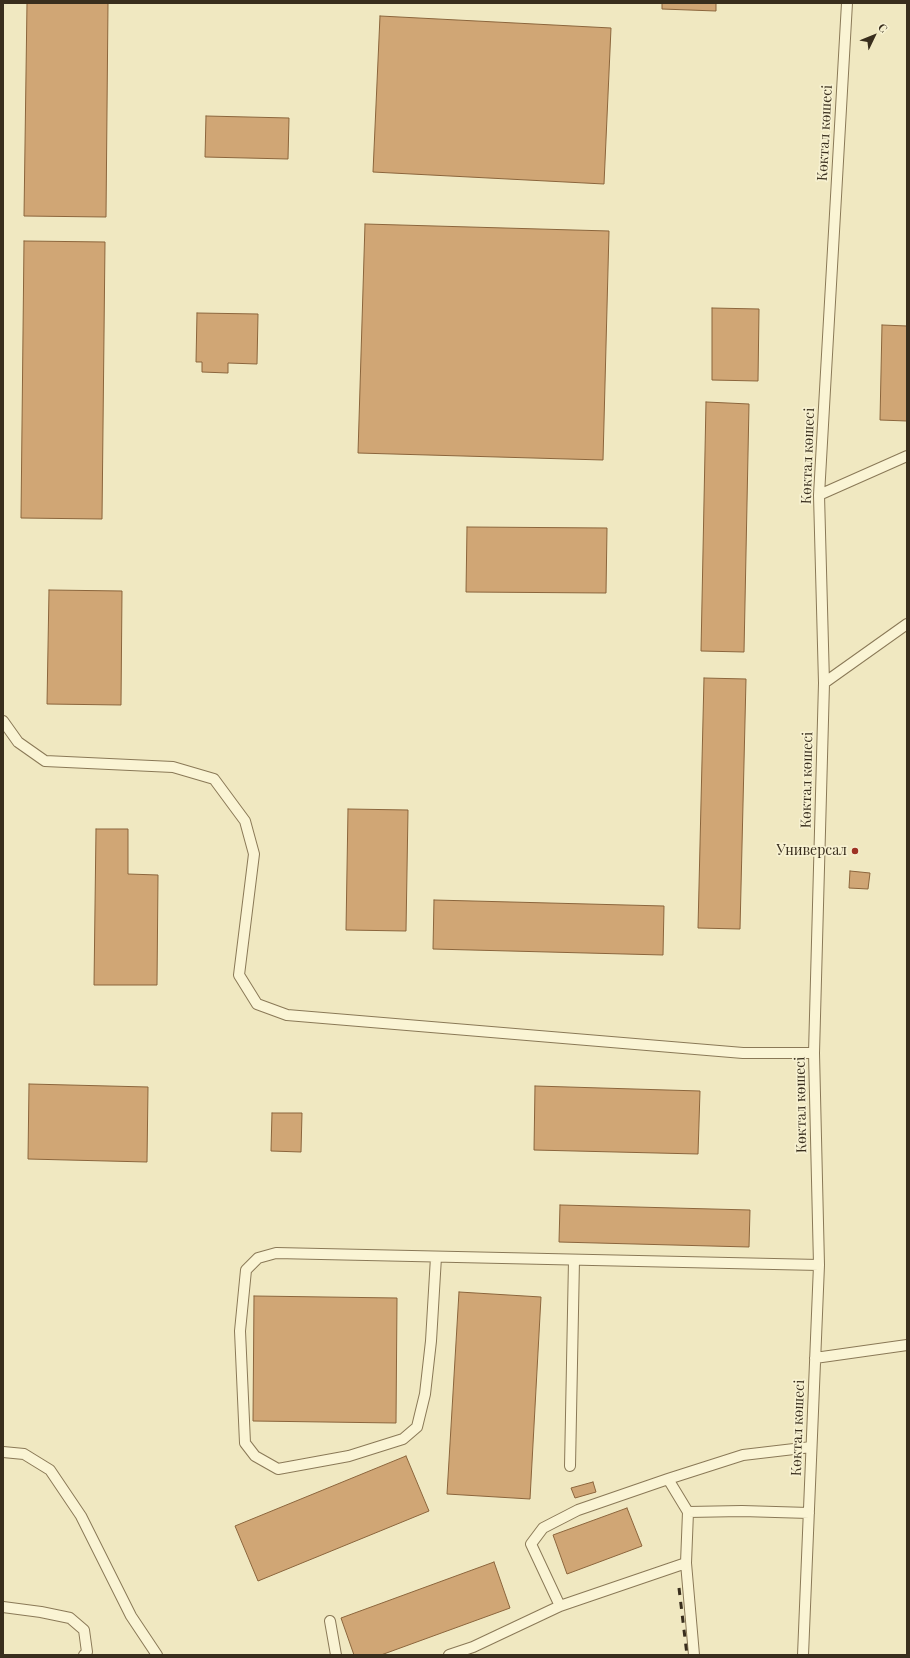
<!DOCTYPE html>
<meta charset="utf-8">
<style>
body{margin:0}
#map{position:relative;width:910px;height:1658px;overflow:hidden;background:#f0e8c1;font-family:"Playfair Display",serif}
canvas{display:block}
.frame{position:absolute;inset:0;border:4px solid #392e1d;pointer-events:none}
.north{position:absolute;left:854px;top:16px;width:40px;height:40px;-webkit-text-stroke:3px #f7f1d1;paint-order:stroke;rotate:47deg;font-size:11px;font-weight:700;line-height:16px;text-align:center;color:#392e1d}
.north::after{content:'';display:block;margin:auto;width:14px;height:18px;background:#392e1d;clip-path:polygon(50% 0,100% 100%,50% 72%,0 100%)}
</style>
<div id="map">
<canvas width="910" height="1658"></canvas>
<div class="frame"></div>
<div class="north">С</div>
</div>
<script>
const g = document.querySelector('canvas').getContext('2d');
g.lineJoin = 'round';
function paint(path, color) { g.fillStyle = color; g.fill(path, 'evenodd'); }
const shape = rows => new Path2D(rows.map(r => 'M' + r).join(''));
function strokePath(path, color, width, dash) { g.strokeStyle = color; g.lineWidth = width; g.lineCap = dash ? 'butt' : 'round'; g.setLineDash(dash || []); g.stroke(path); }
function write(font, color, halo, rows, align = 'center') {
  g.font = font + ' "Playfair Display",serif'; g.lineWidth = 3.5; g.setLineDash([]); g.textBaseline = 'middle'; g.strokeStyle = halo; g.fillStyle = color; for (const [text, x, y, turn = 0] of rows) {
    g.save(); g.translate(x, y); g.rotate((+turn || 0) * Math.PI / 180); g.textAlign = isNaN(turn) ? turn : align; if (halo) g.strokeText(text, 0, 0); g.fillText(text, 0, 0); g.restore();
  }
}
const building = shape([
 [27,3,108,3,106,217,24,216,27,3],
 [662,3,716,3,716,11,662,9,662,3],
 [380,16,611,28,604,184,373,172,380,16],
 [206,116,289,118,288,159,205,157,206,116],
 [365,224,609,231,603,460,358,453,365,224],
 [24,241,105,242,102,519,21,518,24,241],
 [712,308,759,309,758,381,712,380,712,308],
 [197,313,258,314,257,364,228,363,228,373,202,372,202,362,196,362,197,313],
 [882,325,907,326,907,421,880,420,882,325],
 [706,402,749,404,744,652,701,651,706,402],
 [467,527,607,528,606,593,466,592,467,527],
 [49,590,122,591,121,705,47,704,49,590],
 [704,678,746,679,740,929,698,928,704,678],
 [348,809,408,810,406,931,346,930,348,809],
 [96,829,128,829,128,874,158,875,157,985,94,985,96,829],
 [850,871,870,873,868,889,849,888,850,871],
 [434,900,664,906,663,955,433,949,434,900],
 [29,1084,148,1087,147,1162,28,1159,29,1084],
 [535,1086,700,1091,698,1154,534,1150,535,1086],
 [272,1113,302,1113,301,1152,271,1151,272,1113],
 [560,1205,750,1210,749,1247,559,1242,560,1205],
 [459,1292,541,1297,530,1499,447,1494,459,1292],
 [254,1296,397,1298,396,1423,253,1421,254,1296],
 [406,1456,429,1511,258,1581,235,1526,406,1456],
 [593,1482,596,1492,575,1498,571,1488,593,1482],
 [627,1508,642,1546,567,1574,553,1535,627,1508],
 [494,1562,510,1608,381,1655,354,1655,341,1618,494,1562]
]);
const service = shape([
 [819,495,907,456],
 [824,683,907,624],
 [3,721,18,742,45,761,173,767,214,779,245,821,254,854,239,975,257,1004,287,1015,743,1053,814,1053],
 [436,1257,431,1341,425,1394,417,1427,403,1439,349,1456,278,1469,255,1456,245,1443,240,1331,246,1270,258,1258,276,1253,819,1265],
 [815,1358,907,1345],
 [3,1452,24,1454,50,1470,81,1516,131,1616,157,1655],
 [570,1466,574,1260],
 [668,1479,688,1512,686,1563,694,1655],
 [688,1512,742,1511,809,1513],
 [560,1606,531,1544,543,1528,578,1510,668,1479,743,1455,811,1447],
 [3,1607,41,1612,70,1618,84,1630,87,1652,84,1655],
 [330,1621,336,1655],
 [449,1655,473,1647,560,1606,686,1563],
 [803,1655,819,1265,814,1053,824,683,819,495,847,3]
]);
const rail = shape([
 [679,1588,687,1655]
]);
const markers = [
 [855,851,4,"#9d3224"]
];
const streetNames = [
 ["Көктал көшесі",825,133,-87],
 ["Көктал көшесі",808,456,-88],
 ["Көктал көшесі",807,780,-89],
 ["Көктал көшесі",801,1105,-91],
 ["Көктал көшесі",798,1428,-88]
];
const poiNames = [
 ["Универсал",847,851]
];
paint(building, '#d0a675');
strokePath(building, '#8b653c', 1);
strokePath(service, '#8a7957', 12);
strokePath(service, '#faf4d4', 10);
strokePath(rail, '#392e1d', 3, [7, 7]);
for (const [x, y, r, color] of markers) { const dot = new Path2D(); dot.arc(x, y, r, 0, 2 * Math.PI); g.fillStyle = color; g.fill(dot); strokePath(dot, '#f7f1d1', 1.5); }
write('14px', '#392e1d', '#f7f1d1', streetNames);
write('14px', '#392e1d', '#f7f1d1', poiNames, 'right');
</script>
